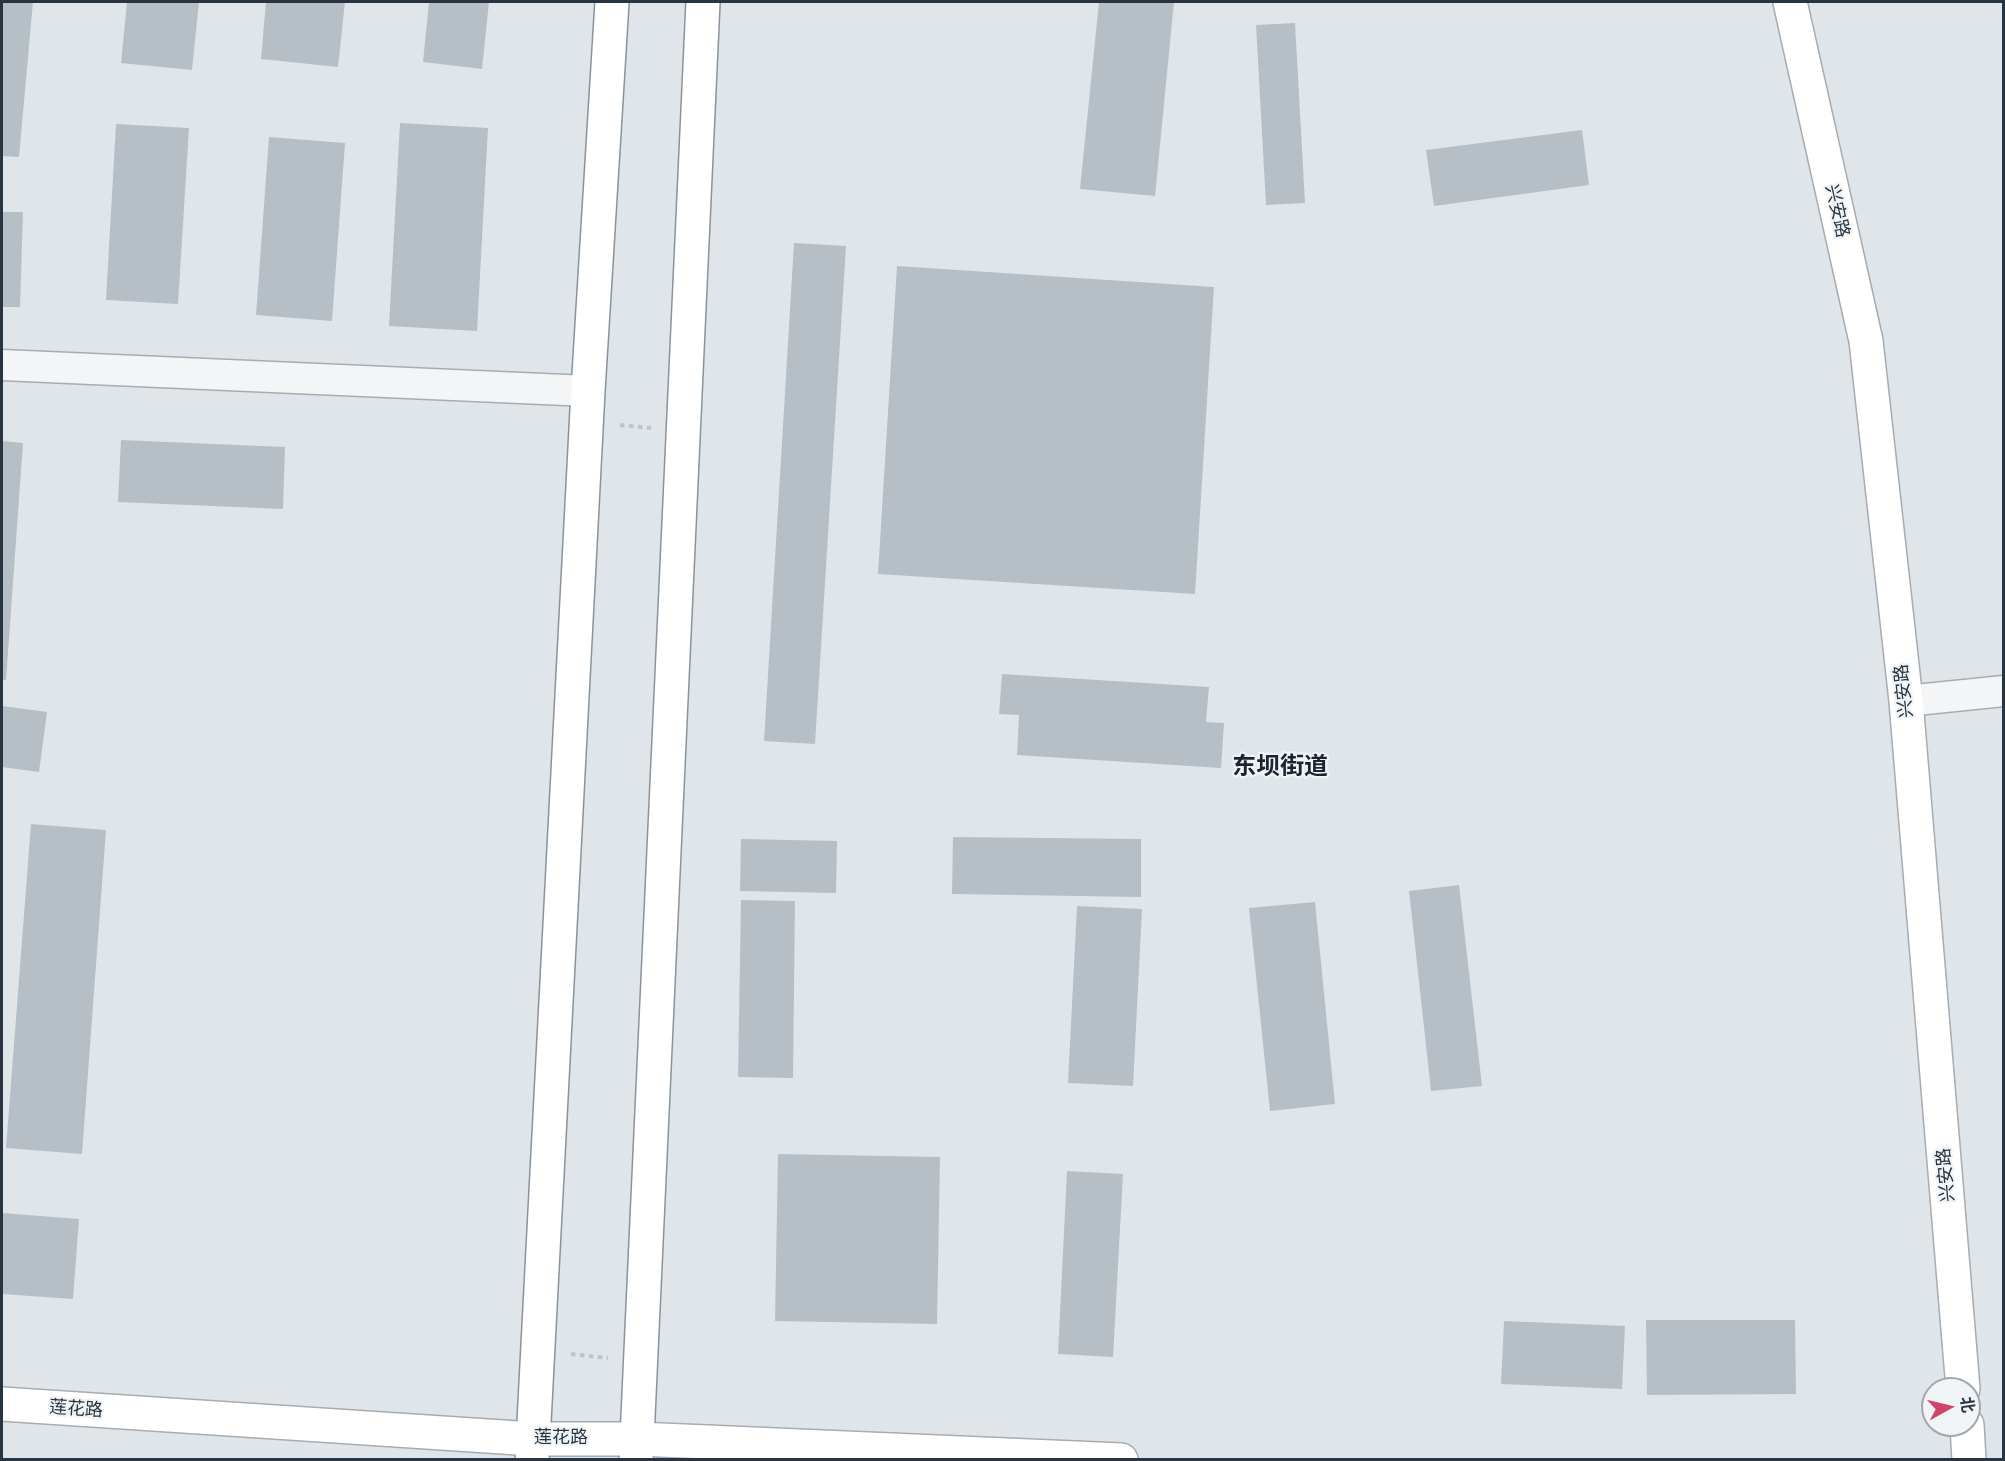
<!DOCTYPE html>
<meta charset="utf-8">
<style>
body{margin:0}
#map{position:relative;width:2005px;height:1461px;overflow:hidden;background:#e0e5e9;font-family:"Alegreya Sans","Noto Sans SC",sans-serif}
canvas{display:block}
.frame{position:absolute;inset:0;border:3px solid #283541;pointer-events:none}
.north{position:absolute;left:1921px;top:1377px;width:60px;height:60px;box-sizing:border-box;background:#f0f4f7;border:2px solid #a0a8ae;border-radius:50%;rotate:82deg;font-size:16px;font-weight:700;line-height:24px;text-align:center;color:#283541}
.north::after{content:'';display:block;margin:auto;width:21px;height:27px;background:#d0436b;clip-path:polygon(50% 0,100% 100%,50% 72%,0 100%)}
</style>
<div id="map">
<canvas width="2005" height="1461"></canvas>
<div class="frame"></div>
<div class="north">北</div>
</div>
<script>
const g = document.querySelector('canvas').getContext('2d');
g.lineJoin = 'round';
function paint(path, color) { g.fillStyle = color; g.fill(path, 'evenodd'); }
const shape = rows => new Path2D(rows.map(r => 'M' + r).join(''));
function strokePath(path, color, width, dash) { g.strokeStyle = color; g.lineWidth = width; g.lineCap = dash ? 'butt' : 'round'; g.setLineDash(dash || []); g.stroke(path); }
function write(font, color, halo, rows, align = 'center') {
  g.font = font + ' "Alegreya Sans","Noto Sans SC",sans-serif'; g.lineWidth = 4.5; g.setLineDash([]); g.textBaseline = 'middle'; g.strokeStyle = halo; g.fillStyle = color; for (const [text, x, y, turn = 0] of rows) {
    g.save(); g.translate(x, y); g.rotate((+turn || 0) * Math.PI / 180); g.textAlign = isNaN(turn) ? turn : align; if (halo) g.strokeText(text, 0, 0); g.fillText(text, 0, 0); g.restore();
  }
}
const building = shape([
 [2,2,33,2,19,157,2,156],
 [127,2,199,2,192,70,121,63],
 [266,2,345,2,338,67,261,59],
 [429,2,489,2,482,69,423,62],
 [1099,2,1174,2,1155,196,1080,189],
 [1295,23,1305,203,1266,205,1256,25],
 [400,123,488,128,477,331,389,326],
 [116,124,189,128,178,304,106,300],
 [1582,130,1589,185,1434,206,1426,150],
 [269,137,345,143,332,321,256,315],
 [2,212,23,212,20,307,2,307],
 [794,243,846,246,815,744,764,741],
 [897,266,1214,287,1195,594,878,574],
 [121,440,285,447,283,509,118,502],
 [2,441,23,443,6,680,2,680],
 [1002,674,1209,687,1206,722,1224,723,1221,768,1017,755,1019,715,999,714],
 [2,706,47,712,39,772,2,767],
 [31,824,106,830,82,1154,6,1148],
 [953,837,1141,839,1141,897,952,894],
 [741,839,837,841,836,893,740,891],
 [1459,885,1482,1086,1431,1091,1409,891],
 [741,900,795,901,793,1078,738,1077],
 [1315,902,1335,1104,1270,1111,1249,908],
 [1077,906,1142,909,1133,1086,1068,1083],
 [778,1154,940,1157,937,1324,775,1321],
 [1067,1171,1123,1174,1113,1357,1058,1354],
 [2,1213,79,1219,73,1299,2,1294],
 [1646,1320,1795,1320,1796,1394,1647,1395],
 [1504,1321,1625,1326,1622,1389,1501,1384]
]);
const path = shape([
 [620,425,651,428],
 [571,1354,608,1358]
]);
const street = shape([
 [2,365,588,391],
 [1906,701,2004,691]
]);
const secondary = shape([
 [1790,2,1866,341,1906,701,1963,1389],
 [2,1404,533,1439,638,1439,1121,1460],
 [1967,1425,1969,1460]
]);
const highway = shape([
 [532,1460,588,391,612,2],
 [636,1460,703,2]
]);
const streetNames = [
 ["兴安路",1837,211,77],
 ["兴安路",1904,691,-96],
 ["兴安路",1946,1175,-95],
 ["莲花路",76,1409,4],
 ["莲花路",561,1438]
];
const districtNames = [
 ["东坝街道",1280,767]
];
paint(building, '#b7bfc6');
strokePath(street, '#a5adb3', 33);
strokePath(secondary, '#a5adb3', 36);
strokePath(highway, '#8794a0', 36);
strokePath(path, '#bec3c8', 4, [4.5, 4.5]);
strokePath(street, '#f3f5f7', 30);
strokePath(secondary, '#fff', 33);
strokePath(highway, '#fff', 33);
write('18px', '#283541', '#f0f4f7', streetNames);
write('bold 24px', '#1b2532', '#f0f4f7', districtNames);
</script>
